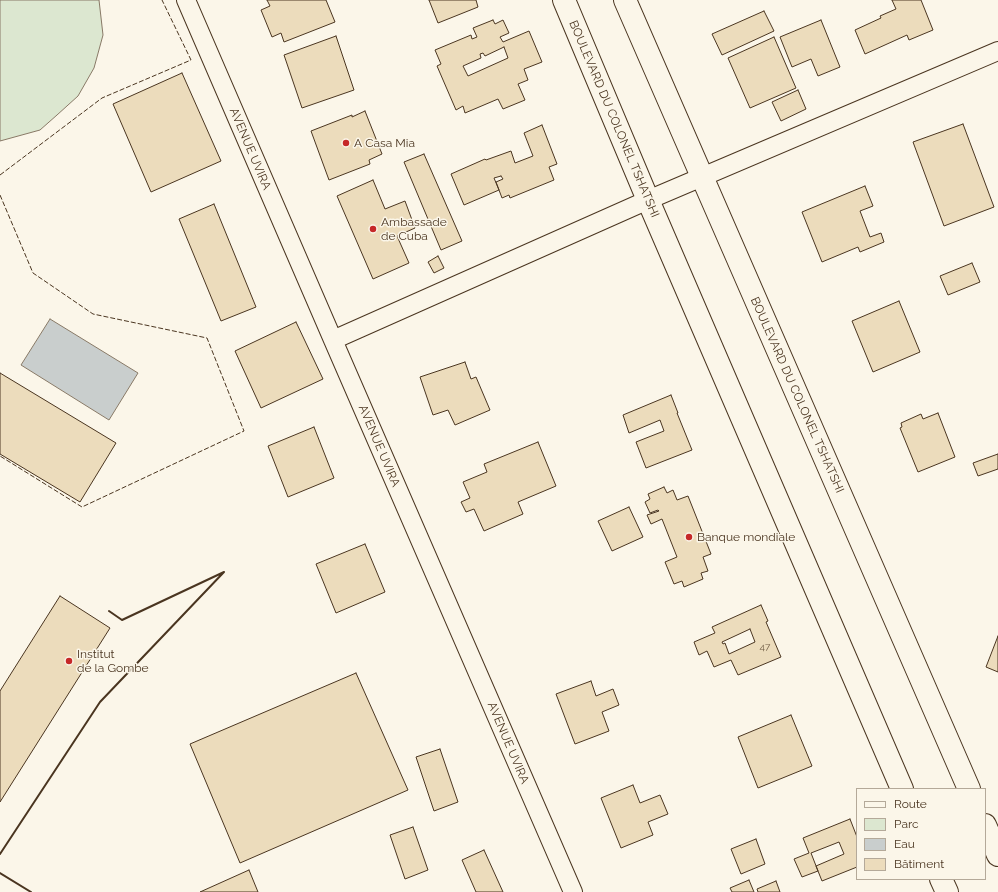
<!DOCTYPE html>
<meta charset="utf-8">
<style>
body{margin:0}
#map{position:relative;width:998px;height:892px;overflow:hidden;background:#fbf6e9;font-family:Raleway,sans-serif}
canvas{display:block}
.legend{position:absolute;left:856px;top:788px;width:130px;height:92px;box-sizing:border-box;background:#fbf6e9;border:1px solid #b4a999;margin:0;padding:5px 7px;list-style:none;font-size:12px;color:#4a3520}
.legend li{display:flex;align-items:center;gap:8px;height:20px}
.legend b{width:20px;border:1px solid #b4a999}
</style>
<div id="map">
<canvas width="998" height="892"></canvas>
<ul class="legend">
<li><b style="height:5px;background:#fbf6e9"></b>Route</li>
<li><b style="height:11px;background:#dce7d0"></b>Parc</li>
<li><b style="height:11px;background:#c9cecd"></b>Eau</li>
<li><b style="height:11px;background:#ecdcbc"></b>Bâtiment</li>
</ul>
</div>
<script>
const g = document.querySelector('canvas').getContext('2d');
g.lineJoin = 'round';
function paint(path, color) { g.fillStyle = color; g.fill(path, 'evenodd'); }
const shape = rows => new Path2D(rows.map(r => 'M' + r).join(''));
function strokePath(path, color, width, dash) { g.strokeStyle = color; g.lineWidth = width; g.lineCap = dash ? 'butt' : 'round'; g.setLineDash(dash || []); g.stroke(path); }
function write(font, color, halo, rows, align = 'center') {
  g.font = font + ' Raleway,sans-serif'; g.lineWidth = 3; g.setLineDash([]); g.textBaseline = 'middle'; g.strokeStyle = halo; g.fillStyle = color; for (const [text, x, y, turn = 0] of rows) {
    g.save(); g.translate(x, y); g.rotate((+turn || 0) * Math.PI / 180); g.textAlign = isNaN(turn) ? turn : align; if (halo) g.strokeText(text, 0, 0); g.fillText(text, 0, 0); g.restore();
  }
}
const green = shape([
 [0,0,99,0,103,35,94,68,78,96,57,115,40,130,0,141,0,0]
]);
const water = shape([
 [50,319,138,373,109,420,21,365,50,319]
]);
const building = shape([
 [267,0,326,0,335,22,284,42,281,33,272,37,261,10,270,6,267,0],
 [429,0,476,0,478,7,438,23,429,0],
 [892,0,921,0,933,30,909,40,907,35,865,54,855,30,881,18,880,16,896,9,892,0],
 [764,11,774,31,722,55,712,34,764,11],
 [493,20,495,24,503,20,509,33,500,37,503,42,529,31,542,62,524,69,528,80,518,84,525,100,503,109,498,99,465,113,463,106,456,110,437,66,441,64,435,50,471,35,472,39,477,37,473,28,493,20],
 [504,47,508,58,468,76,463,66,481,58,480,54,483,53,485,56,504,47],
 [821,20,840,67,818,76,811,59,792,67,780,37,821,20],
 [336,36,354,90,302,108,284,55,336,36],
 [774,37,796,88,750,108,728,58,774,37],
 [182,73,221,161,151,192,113,104,182,73],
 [798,90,806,109,781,121,772,102,798,90],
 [365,111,382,154,369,160,370,164,329,180,311,131,352,115,352,117,365,111],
 [963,124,994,207,944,226,913,142,963,124],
 [542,125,557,164,549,167,554,180,510,198,509,195,502,198,499,190,464,205,451,174,485,159,486,160,511,151,515,163,533,156,524,133,542,125],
 [501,176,503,179,496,182,499,190,494,178,501,176],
 [424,154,462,241,441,250,404,162,424,154],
 [373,180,385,209,405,201,415,228,397,236,409,263,373,279,337,196,373,180],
 [865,186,873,206,860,211,870,237,881,233,884,242,860,252,858,247,822,262,802,212,865,186],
 [214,204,256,307,221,321,179,219,214,204],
 [438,256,444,268,434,273,428,262,438,256],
 [972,263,980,282,948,295,940,276,972,263],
 [899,301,920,352,873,372,852,321,899,301],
 [296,322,323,379,261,408,235,351,296,322],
 [465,362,471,379,476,377,490,410,455,425,448,410,433,415,420,377,465,362],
 [0,373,116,443,80,502,0,454,0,373],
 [671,395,678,413,677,413,692,450,646,468,636,442,664,431,660,420,629,433,623,415,671,395],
 [938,413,955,457,918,472,900,428,902,427,901,423,921,414,923,419,938,413],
 [314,427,334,478,288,497,268,446,314,427],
 [538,442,556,486,518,502,523,514,484,531,474,509,466,512,461,502,470,498,463,482,487,472,484,464,538,442],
 [998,454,998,469,978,476,973,463,998,454],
 [664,487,667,493,673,490,677,500,688,496,711,554,703,557,708,571,701,573,703,579,684,587,682,581,674,584,665,562,677,557,662,519,651,524,647,515,659,511,658,510,650,513,645,502,650,499,648,494,664,487],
 [629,507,643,537,612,551,598,521,629,507],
 [365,544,385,592,336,613,316,564,365,544],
 [60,596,110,628,0,802,0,691,60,596],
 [761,605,768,621,766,622,781,657,738,675,731,660,714,667,707,651,699,655,694,642,715,633,712,627,761,605],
 [750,629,755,642,729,654,725,643,723,644,722,642,750,629],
 [998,636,998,672,986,667,998,636],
 [356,673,408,790,240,863,190,744,356,673],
 [591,681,596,696,613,689,619,705,602,712,609,731,575,744,556,694,591,681],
 [791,715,812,766,758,788,738,737,791,715],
 [440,749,458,802,434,811,416,757,440,749],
 [633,785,640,803,660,795,668,814,648,822,653,835,621,848,601,798,633,785],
 [850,819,857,837,857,867,822,881,816,866,844,854,839,842,811,853,818,871,802,877,794,859,809,853,803,838,850,819],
 [413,827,428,870,405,879,390,835,413,827],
 [756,839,765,864,741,874,731,849,756,839],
 [484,850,503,892,476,892,462,860,484,850],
 [249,870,258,892,200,892,249,870],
 [749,880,754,892,732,892,730,888,749,880],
 [776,881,780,892,758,892,757,889,776,881]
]);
const minor = shape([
 [186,0,333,340,573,892],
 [333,340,648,200,998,51]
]);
const tertiary = shape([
 [564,0,648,200,902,789],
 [625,0,969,789],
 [985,825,998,855],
 [941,879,947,892]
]);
const fence = shape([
 [0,175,102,98,191,60,162,0],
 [0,195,33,273,93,314,207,338,244,431,82,507,0,456]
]);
const wall = shape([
 [0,854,100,702,224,572,122,620,109,611],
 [0,873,31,892]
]);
const markers = [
 [346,143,4,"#c62828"],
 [373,229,4,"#c62828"],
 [689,537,4,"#c62828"],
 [69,661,4,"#c62828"]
];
const numberNames = [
 ["47",765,647]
];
const streetNames = [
 ["BOULEVARD DU COLONEL TSHATSHI",614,119,67],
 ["AVENUE UVIRA",250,149,67],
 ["BOULEVARD DU COLONEL TSHATSHI",797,395,66],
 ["AVENUE UVIRA",379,446,67],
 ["AVENUE UVIRA",508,743,67]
];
const poiNames = [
 ["A Casa Mia",354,143],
 ["Ambassade",381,222],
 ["de Cuba",381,236],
 ["Banque mondiale",697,537],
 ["Institut",77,654],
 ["de la Gombe",77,668]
];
paint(green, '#dce7d0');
strokePath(green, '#887966', 1);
paint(water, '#c9cecd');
strokePath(water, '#887966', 1);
paint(building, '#ecdcbc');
strokePath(building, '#4a3520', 1);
strokePath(minor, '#4a3520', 20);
strokePath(tertiary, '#4a3520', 24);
strokePath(minor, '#fbf6e9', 18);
strokePath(tertiary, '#fbf6e9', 22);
strokePath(fence, '#4a3520', 1, [5, 2]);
strokePath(wall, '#4a3520', 2);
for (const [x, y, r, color] of markers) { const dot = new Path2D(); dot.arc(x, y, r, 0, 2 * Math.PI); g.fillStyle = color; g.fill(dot); strokePath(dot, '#fbf6e9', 1.5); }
write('10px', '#725f47', null, numberNames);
write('12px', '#4a3520', '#fbf6e9', streetNames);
write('12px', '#4a3520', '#fbf6e9', poiNames, 'left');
</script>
